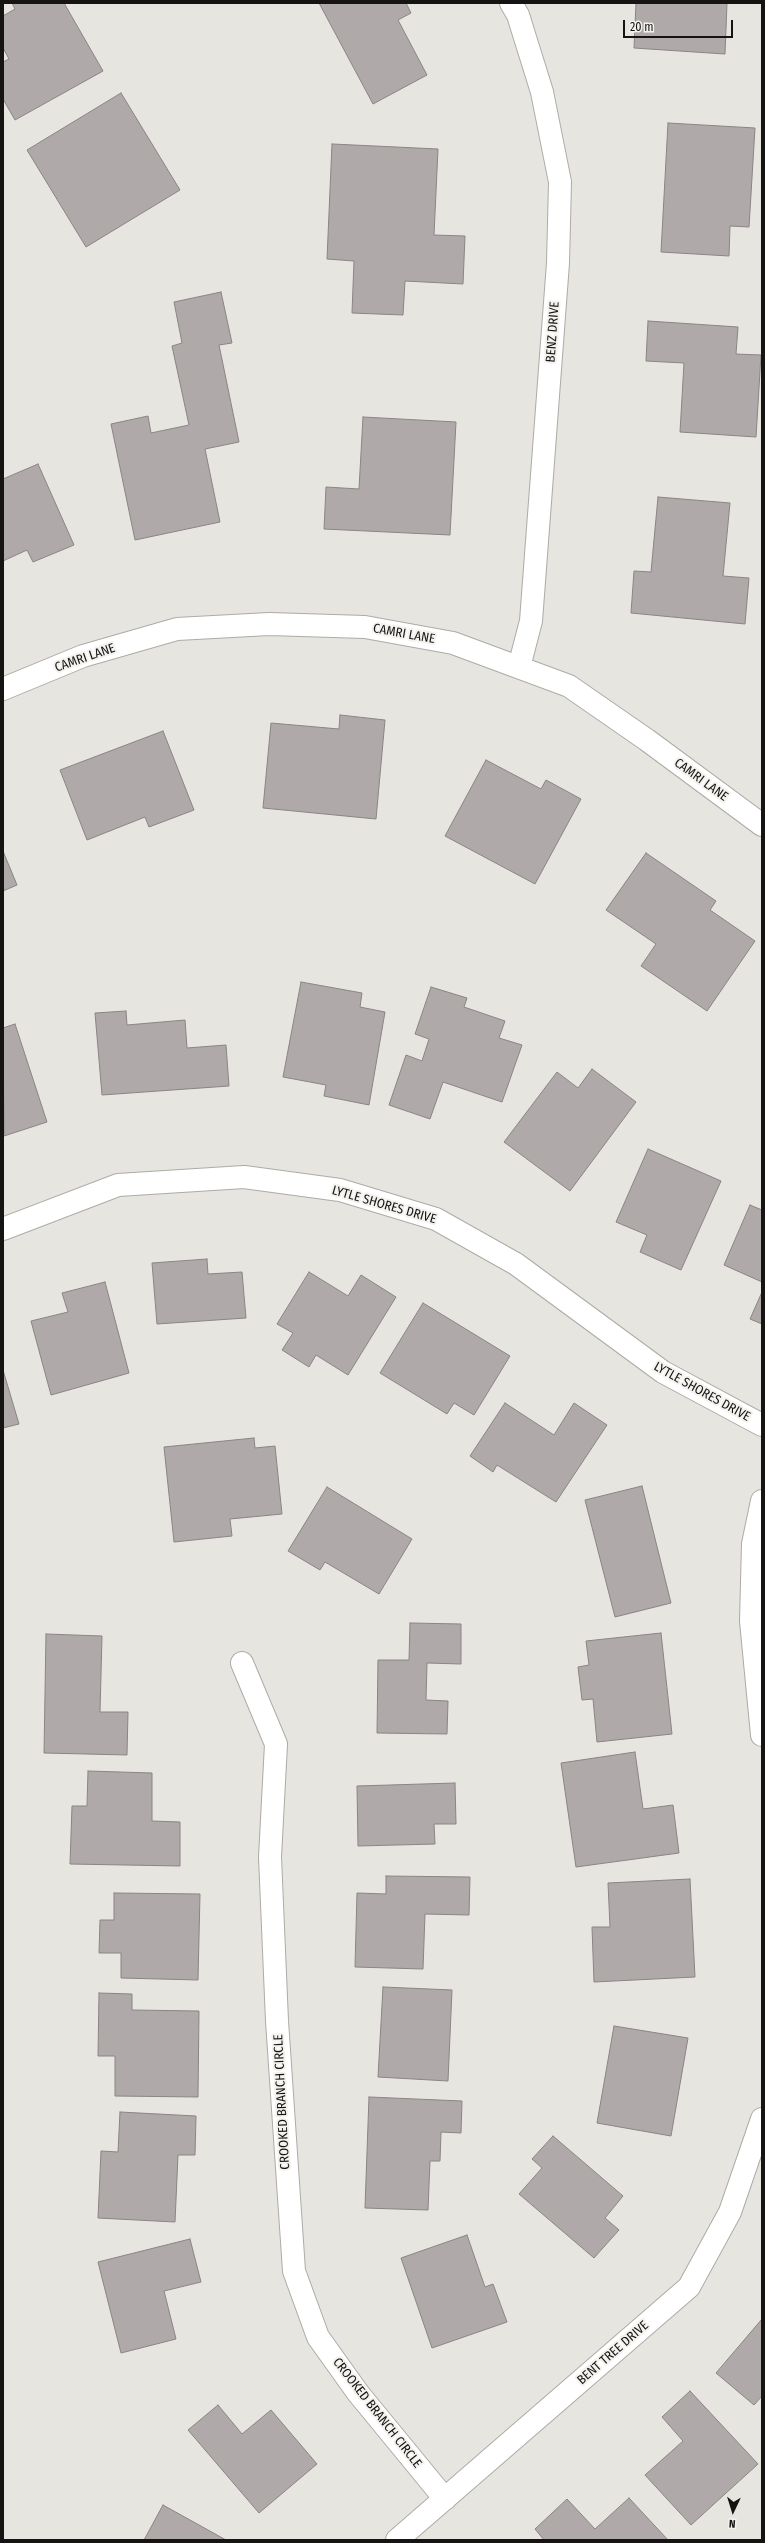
<!DOCTYPE html>
<style>
body{margin:0}
#map{position:relative;width:765px;height:2543px;overflow:hidden;background:#e7e5e0;font-family:"Fira Sans Condensed",sans-serif}
canvas{display:block}
.frame{position:absolute;inset:0;border:4px solid #151413;pointer-events:none}
.north{position:absolute;left:713px;top:2491px;width:40px;height:40px;-webkit-text-stroke:3px #f4f2ee;paint-order:stroke;rotate:184deg;font-size:11px;font-weight:700;line-height:16px;text-align:center;color:#151413}
.north::after{content:'';display:block;margin:auto;width:14px;height:18px;background:#151413;clip-path:polygon(50% 0,100% 100%,50% 72%,0 100%)}
.scale{position:absolute;left:623px;top:20px;width:110px;height:18px;box-sizing:border-box;border:2px solid #151413;border-top:0;padding-left:5px;font-size:12px;line-height:14px;white-space:nowrap;color:#151413;-webkit-text-stroke:3px #f4f2ee;paint-order:stroke}
</style>
<div id="map">
<canvas width="765" height="2543"></canvas>
<div class="frame"></div>
<div class="north">N</div>
<div class="scale">20 m</div>
</div>
<script>
const g = document.querySelector('canvas').getContext('2d');
g.lineJoin = 'round';
function paint(path, color) { g.fillStyle = color; g.fill(path, 'evenodd'); }
const shape = rows => new Path2D(rows.map(r => 'M' + r).join(''));
function strokePath(path, color, width, dash) { g.strokeStyle = color; g.lineWidth = width; g.lineCap = dash ? 'butt' : 'round'; g.setLineDash(dash || []); g.stroke(path); }
function write(font, color, halo, rows, align = 'center') {
  g.font = font + ' "Fira Sans Condensed",sans-serif'; g.lineWidth = 4; g.setLineDash([]); g.textBaseline = 'middle'; g.strokeStyle = halo; g.fillStyle = color; for (const [text, x, y, turn = 0] of rows) {
    g.save(); g.translate(x, y); g.rotate((+turn || 0) * Math.PI / 180); g.textAlign = isNaN(turn) ? turn : align; if (halo) g.strokeText(text, 0, 0); g.fillText(text, 0, 0); g.restore();
  }
}
const building = shape([
 [12,3,64,3,103,71,15,120,3,99,3,62,9,59,3,48,3,16,15,9,12,3],
 [319,3,406,3,411,13,398,20,427,75,373,104,319,3],
 [636,3,727,3,725,54,634,48,636,3],
 [121,93,180,190,86,247,27,150,121,93],
 [668,123,755,128,749,227,730,226,729,256,661,252,668,123],
 [332,144,438,149,434,235,465,236,463,284,405,281,403,315,352,313,354,261,327,259,332,144],
 [221,292,232,343,219,345,239,442,205,449,220,522,135,540,111,424,148,416,151,433,189,425,172,346,182,343,174,302,221,292],
 [648,321,738,327,736,354,761,355,756,437,680,432,684,363,646,361,648,321],
 [363,417,456,422,450,535,324,529,326,487,359,489,363,417],
 [38,464,74,545,33,562,27,550,3,561,3,479,38,464],
 [658,497,730,503,723,576,749,578,745,624,631,613,634,571,651,572,658,497],
 [340,715,385,720,376,819,263,808,271,723,339,729,340,715],
 [163,731,194,810,149,827,145,817,87,840,60,770,163,731],
 [486,760,541,789,546,780,581,799,535,884,445,836,486,760],
 [3,851,17,885,3,891,3,851],
 [646,853,716,901,710,910,755,941,707,1011,641,966,656,944,606,910,646,853],
 [301,982,362,993,360,1007,385,1012,369,1105,324,1096,326,1085,283,1077,301,982],
 [431,987,467,998,464,1007,505,1021,499,1038,522,1045,502,1102,443,1082,430,1119,389,1105,406,1055,422,1061,429,1039,415,1034,431,987],
 [126,1011,127,1025,185,1020,187,1048,226,1045,229,1086,102,1095,95,1013,126,1011],
 [15,1024,47,1122,4,1136,3,1028,15,1024],
 [592,1069,636,1102,570,1191,504,1142,557,1072,578,1088,592,1069],
 [648,1149,721,1181,681,1270,640,1252,647,1235,616,1222,648,1149],
 [750,1205,762,1210,762,1282,724,1265,750,1205],
 [207,1259,208,1274,242,1272,246,1318,157,1324,152,1263,207,1259],
 [309,1272,348,1296,361,1275,396,1297,348,1375,316,1355,309,1367,282,1350,293,1333,277,1324,309,1272],
 [105,1282,129,1373,51,1395,31,1321,68,1312,62,1293,105,1282],
 [762,1292,762,1324,750,1319,762,1292],
 [423,1303,510,1356,474,1415,454,1403,447,1414,380,1373,423,1303],
 [3,1370,19,1424,3,1428,3,1370],
 [505,1403,554,1435,574,1403,607,1425,556,1502,497,1465,493,1472,470,1456,505,1403],
 [254,1438,255,1448,275,1446,282,1514,230,1519,232,1536,174,1542,164,1447,254,1438],
 [642,1486,671,1603,615,1617,585,1500,642,1486],
 [327,1487,412,1539,379,1594,325,1562,320,1570,288,1551,327,1487],
 [410,1623,461,1624,461,1664,427,1663,426,1700,448,1701,447,1734,377,1733,378,1660,409,1660,410,1623],
 [661,1633,672,1734,597,1742,593,1699,582,1700,578,1667,589,1665,586,1641,661,1633],
 [46,1634,102,1636,100,1712,128,1712,127,1755,44,1753,46,1634],
 [635,1752,643,1809,673,1805,679,1853,576,1867,561,1763,635,1752],
 [88,1771,152,1773,152,1821,180,1822,180,1866,70,1864,72,1806,87,1806,88,1771],
 [455,1783,456,1824,434,1824,435,1844,358,1846,357,1786,455,1783],
 [386,1876,470,1877,469,1915,425,1914,423,1969,355,1967,357,1893,386,1894,386,1876],
 [690,1879,695,1977,594,1982,592,1927,610,1927,608,1883,690,1879],
 [114,1893,200,1894,198,1980,121,1978,121,1953,99,1953,100,1920,114,1920,114,1893],
 [383,1987,452,1990,448,2081,378,2077,383,1987],
 [99,1993,132,1994,132,2010,199,2011,198,2097,115,2096,115,2056,98,2056,99,1993],
 [614,2026,688,2038,671,2136,597,2123,614,2026],
 [369,2097,462,2101,461,2133,441,2132,440,2161,430,2161,428,2210,365,2208,369,2097],
 [120,2112,196,2116,195,2155,178,2155,175,2222,98,2218,101,2151,118,2152,120,2112],
 [553,2136,623,2196,605,2218,619,2230,594,2258,519,2194,542,2168,532,2159,553,2136],
 [467,2235,485,2287,493,2284,507,2322,432,2348,401,2258,467,2235],
 [190,2239,201,2282,164,2291,176,2339,121,2353,98,2262,190,2239],
 [762,2319,762,2396,754,2405,716,2373,762,2319],
 [690,2391,758,2464,691,2525,645,2475,683,2441,662,2417,690,2391],
 [218,2405,242,2434,271,2410,317,2464,259,2513,188,2430,218,2405],
 [629,2498,668,2540,544,2540,535,2529,567,2499,595,2529,629,2498],
 [163,2505,226,2540,144,2540,163,2505]
]);
const minor = shape([
 [511,3,518,15,542,92,560,182,558,263,531,621,519,667],
 [3,689,83,656,177,629,269,624,365,627,453,643,569,686,647,740,762,825],
 [3,1229,118,1185,244,1177,340,1190,436,1219,516,1264,663,1372,762,1425],
 [762,1501,753,1544,751,1621,762,1735],
 [242,1663,276,1744,270,1857,277,2021,294,2271,318,2337,358,2393,445,2499],
 [397,2540,689,2287,730,2212,762,2119]
]);
const streetNames = [
 ["BENZ DRIVE",553,332,-86],
 ["CAMRI LANE",404,634,10],
 ["CAMRI LANE",85,658,-19],
 ["CAMRI LANE",701,780,36],
 ["LYTLE SHORES DRIVE",384,1205,16],
 ["LYTLE SHORES DRIVE",702,1392,29],
 ["CROOKED BRANCH CIRCLE",282,2102,-93],
 ["BENT TREE DRIVE",613,2353,-41],
 ["CROOKED BRANCH CIRCLE",377,2413,52]
];
paint(building, '#afaaa9');
strokePath(building, '#8a8484', 1);
strokePath(minor, '#aeaba7', 24);
strokePath(minor, '#fff', 22);
write('13px', '#151413', '#f4f2ee', streetNames);
</script>
